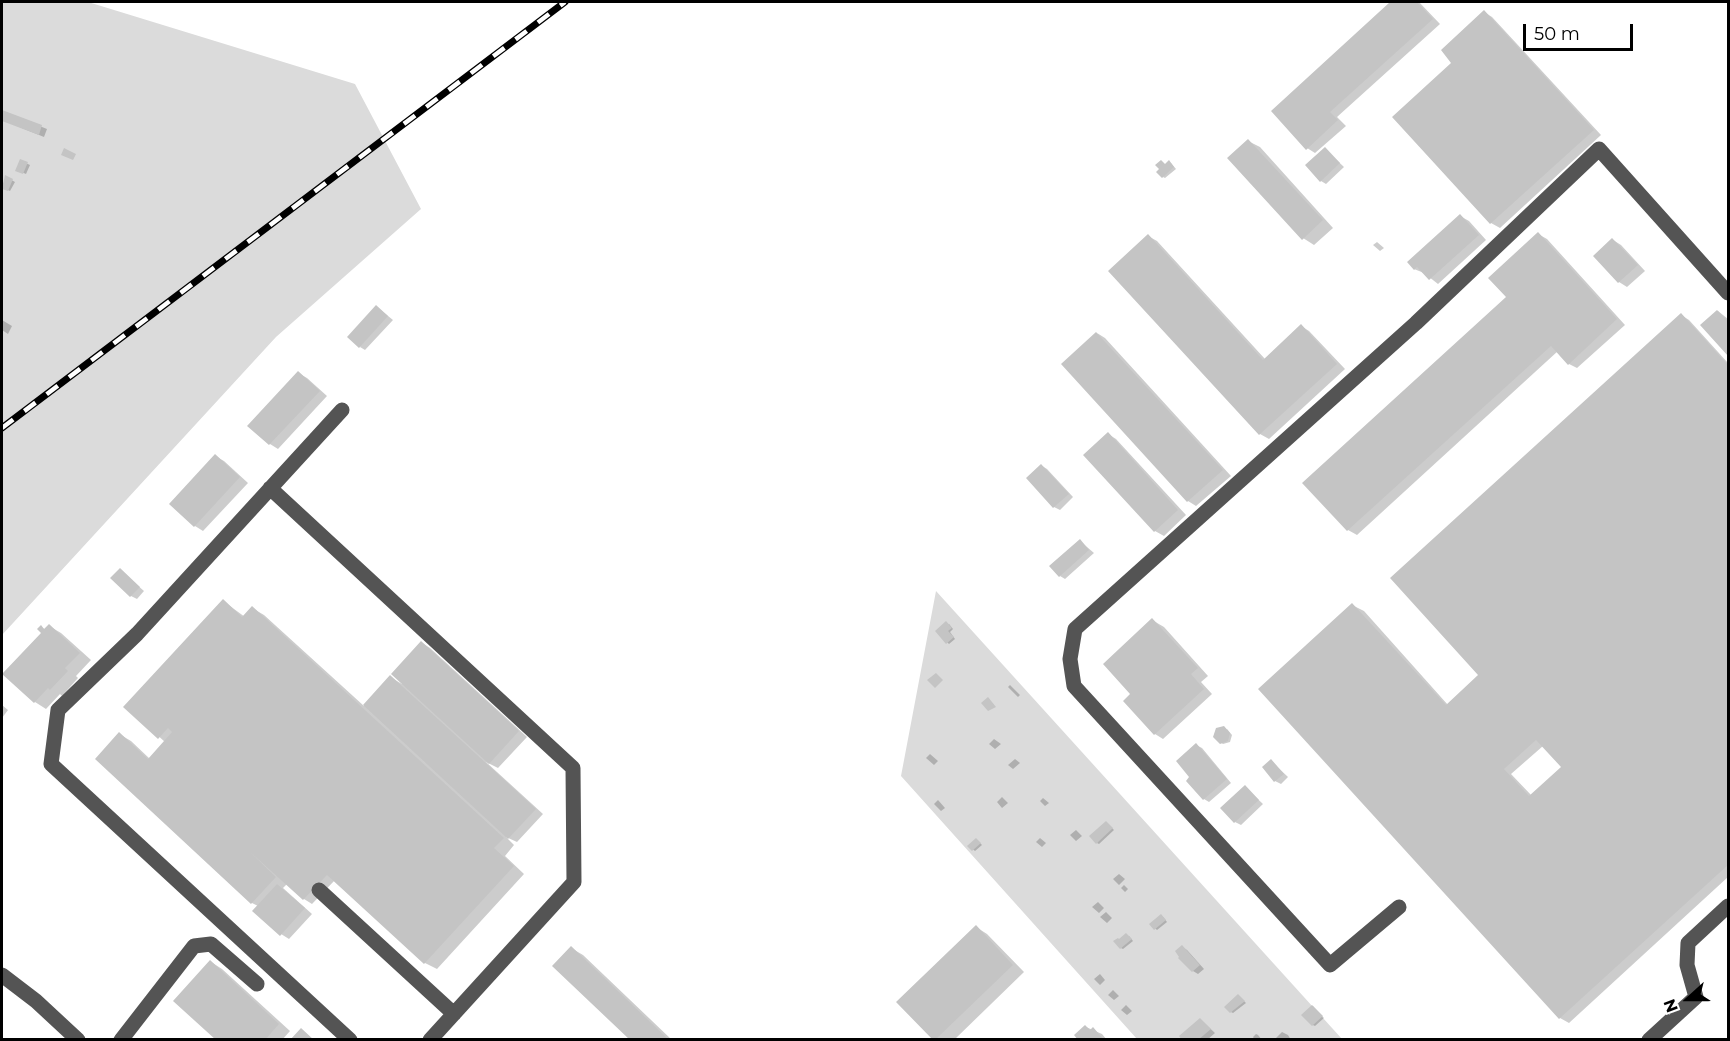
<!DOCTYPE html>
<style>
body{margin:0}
#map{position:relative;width:1730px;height:1041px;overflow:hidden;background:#fff;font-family:Montserrat,sans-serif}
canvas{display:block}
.frame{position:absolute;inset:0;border:3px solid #000;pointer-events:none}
.north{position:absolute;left:1658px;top:969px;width:60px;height:60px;-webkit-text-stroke:4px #fff;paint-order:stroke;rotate:249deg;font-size:16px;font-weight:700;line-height:24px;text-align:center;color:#000}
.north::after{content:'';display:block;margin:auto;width:21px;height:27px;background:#000;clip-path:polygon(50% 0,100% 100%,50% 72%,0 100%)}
.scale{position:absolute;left:1523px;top:24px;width:110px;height:27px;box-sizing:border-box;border:3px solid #000;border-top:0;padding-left:8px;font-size:18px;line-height:21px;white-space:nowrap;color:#000;-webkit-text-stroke:4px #fff;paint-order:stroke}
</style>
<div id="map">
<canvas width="1730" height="1041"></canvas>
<div class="frame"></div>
<div class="north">N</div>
<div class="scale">50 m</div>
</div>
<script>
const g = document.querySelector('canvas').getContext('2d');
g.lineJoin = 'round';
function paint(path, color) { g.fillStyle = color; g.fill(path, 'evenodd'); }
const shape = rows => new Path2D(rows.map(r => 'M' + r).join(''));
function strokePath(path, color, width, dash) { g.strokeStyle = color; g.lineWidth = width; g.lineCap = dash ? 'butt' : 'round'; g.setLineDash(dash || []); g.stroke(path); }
const green = shape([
 [2,2,88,2,355,84,421,209,276,337,2,635],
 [936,591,1342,1039,1137,1039,901,776]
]);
const shadow = shape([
 [1392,2,1419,2,1440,24,1337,117,1346,126,1315,153,1307,148,1273,111],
 [1484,12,1492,17,1601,135,1500,228,1491,223,1394,117,1454,63],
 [2,111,47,129,44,137,2,120],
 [1248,141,1260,147,1333,228,1314,245,1303,238],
 [1325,149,1344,167,1326,184,1321,181],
 [21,161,30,165,26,174,17,170],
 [1171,163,1176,169,1165,178,1163,177,1166,165],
 [6,177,15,182,10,191,2,187],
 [1460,216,1469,221,1486,240,1438,284,1424,273,1414,269],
 [1538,234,1547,239,1625,325,1577,368,1569,364,1558,351,1357,535,1348,530,1305,483,1508,297],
 [1148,236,1157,241,1265,359,1301,326,1309,331,1345,369,1269,439,1260,434],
 [1613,240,1621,245,1645,271,1627,287,1619,282],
 [1377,242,1384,248,1380,251,1373,245],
 [377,307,393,320,365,350,360,347],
 [1718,311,1728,319,1728,354,1702,325],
 [1681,315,1689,320,1728,363,1728,877,1569,1023,1560,1018,1260,689,1352,605,1364,611,1448,705,1480,675],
 [1543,746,1564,767,1532,796,1511,774],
 [2,320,12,326,8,334,2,330],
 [1097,333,1105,338,1231,476,1196,506,1188,501],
 [298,373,307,378,327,396,278,449,270,444,250,426],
 [1108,434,1116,439,1186,515,1164,536,1155,531],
 [215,456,224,461,248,483,203,531,195,526,171,504],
 [1042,466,1047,469,1073,497,1060,510,1054,507],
 [1080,541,1094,553,1065,579,1060,576],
 [120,570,144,591,137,599,131,596],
 [223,601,245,617,252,608,264,615,364,706,390,677,402,684,422,643,430,648,527,737,498,768,486,762,543,814,517,842,506,837,514,845,505,856,524,874,437,969,425,963,335,880,312,904,304,899,287,884,283,888,312,914,289,939,281,934,258,906,252,903,97,759,119,734,131,741,150,759,165,742,126,707],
 [1152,620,1164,627,1208,676,1201,682,1212,694,1163,739,1155,734],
 [949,624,953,629,950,632,955,639,949,644,937,632],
 [49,626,61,633,91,660,76,676,78,678,62,696,60,694,46,709,35,702,43,633,41,627,46,630],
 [1010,685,1020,695,1018,697,1008,687],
 [2,705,8,710,2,718],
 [1227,729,1232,735,1230,742,1223,744,1220,742],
 [994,739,1001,744,995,749,989,744],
 [1196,745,1202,748,1231,783,1209,802,1204,799,1191,777],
 [930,754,938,761,934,765,926,758],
 [1015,759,1020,763,1013,769,1008,765],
 [1271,761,1288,777,1281,784,1275,781],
 [1245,787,1263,804,1241,825,1235,822],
 [1002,797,1008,803,1002,808,997,802],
 [1043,798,1049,803,1045,806,1040,801],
 [938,800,945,808,941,811,934,804],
 [1108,824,1114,830,1099,844,1097,843],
 [1076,830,1082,836,1076,841,1070,835],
 [1040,838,1046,843,1042,847,1036,842],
 [978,841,982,845,975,851,969,846],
 [1119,874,1125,879,1119,885,1113,879],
 [1124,885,1128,889,1125,892,1121,888],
 [1098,902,1104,908,1099,913,1092,907],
 [1106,912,1112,918,1107,923,1100,917],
 [1163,917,1167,922,1157,930,1151,924],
 [976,927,987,934,1024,972,954,1040,935,1040],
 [1129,936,1133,941,1123,949,1121,948],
 [1182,947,1187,950,1204,969,1198,974,1193,971],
 [571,948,583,955,672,1040,632,1040],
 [211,962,222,969,290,1031,282,1040,218,1040],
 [1100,974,1105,980,1100,985,1094,979],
 [1113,990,1119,996,1114,1000,1108,995],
 [1240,997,1246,1003,1233,1013,1231,1012],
 [1126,1005,1132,1011,1127,1015,1121,1010],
 [1313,1006,1324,1018,1315,1026,1313,1025],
 [1200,1019,1215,1033,1207,1040,1184,1040],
 [1086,1027,1102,1034,1107,1040,1080,1040],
 [1282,1032,1288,1035,1291,1040,1274,1040],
 [1256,1034,1258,1035,1262,1040,1255,1040,1253,1037]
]);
const building = shape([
 [1390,2,1417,2,1433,19,1330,112,1338,120,1306,150,1271,111],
 [1484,10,1594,130,1490,224,1392,117,1451,63,1441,50],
 [2,110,42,125,39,135,2,121],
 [1248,139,1323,220,1302,240,1227,158],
 [1325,147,1340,163,1320,182,1305,165],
 [64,148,76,154,73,160,61,155],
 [20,159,28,162,23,174,15,171],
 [1161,160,1165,164,1169,160,1174,167,1162,178,1156,172,1159,169,1155,165],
 [5,175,13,179,8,191,2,189],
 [1460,214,1479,235,1429,280,1417,267,1414,270,1407,262],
 [1538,232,1617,319,1568,365,1551,346,1347,531,1302,483,1506,297,1488,278],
 [1148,234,1263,360,1301,324,1337,364,1259,435,1108,271],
 [1612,238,1638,265,1618,283,1593,256],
 [376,305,388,316,359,348,347,337],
 [1717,310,1727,320,1728,318,1728,356,1700,325],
 [1681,313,1728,365,1728,865,1559,1019,1258,689,1352,603,1446,705,1478,675,1390,578],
 [1536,740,1561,767,1529,796,1504,769],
 [1096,332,1223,470,1187,502,1061,364],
 [298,371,320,391,269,445,247,426],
 [1108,432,1178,510,1154,532,1083,455],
 [215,454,240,477,194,527,169,504],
 [1041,464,1069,494,1053,508,1026,478],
 [1080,539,1089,550,1059,577,1049,566],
 [120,568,140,587,130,597,110,578],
 [223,599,242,617,252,606,504,838,494,848,514,866,424,964,327,875,303,900,249,851,276,877,251,904,95,759,119,732,148,759,172,732,168,728,158,739,123,707],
 [1152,618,1198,668,1191,674,1204,689,1154,735,1123,701,1130,694,1103,664],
 [946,621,952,628,948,631,954,637,946,644,935,631],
 [49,624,80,653,65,668,68,671,50,690,48,688,34,703,2,674,41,633,37,629,41,625,44,629],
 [421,641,519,731,489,764,391,674],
 [936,673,943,680,935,688,927,680],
 [390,675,536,809,508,839,363,705],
 [988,697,996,707,988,711,981,703],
 [1224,726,1230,733,1228,741,1220,744,1213,737,1216,728],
 [1196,743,1227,779,1203,800,1186,781,1189,777,1176,761],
 [1271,759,1284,774,1274,782,1262,767],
 [1245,785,1259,800,1234,823,1220,808],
 [1106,821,1113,828,1096,844,1089,836],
 [976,838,981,843,972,851,967,846],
 [277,884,305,908,280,936,252,911],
 [1161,914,1166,920,1154,930,1149,924],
 [976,925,1013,965,935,1040,933,1040,896,1002],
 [1126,933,1132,939,1120,949,1113,941,1118,938,1119,939],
 [1182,945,1200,965,1192,972,1178,958,1179,957,1175,951],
 [571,946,669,1040,630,1040,552,966],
 [210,960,279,1024,265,1040,216,1040,173,1001],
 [1238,994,1245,1001,1230,1013,1224,1007],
 [1312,1005,1323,1016,1312,1026,1301,1015],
 [1200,1018,1211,1029,1198,1040,1182,1040,1179,1036],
 [1085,1025,1090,1030,1093,1027,1104,1040,1078,1040,1074,1035],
 [301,1028,314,1040,290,1040]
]);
const minor = shape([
 [342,410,137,634,58,710,51,764,350,1040],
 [270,488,573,768,574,882,430,1040],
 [319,890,454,1014],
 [1399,907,1330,965,1074,686,1070,659,1075,629,1416,323,1599,149,1728,293],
 [2,975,36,1001,78,1040],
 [121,1040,194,946,211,944,257,984],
 [1649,1040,1696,997,1687,965,1688,943,1728,906]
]);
const rail = shape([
 [2,428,565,2]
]);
paint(green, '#dbdbdb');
paint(shadow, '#0003');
paint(building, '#c4c4c4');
strokePath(minor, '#545454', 15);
strokePath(rail, '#000', 7);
strokePath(rail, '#fff', 4.5, [14]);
</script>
